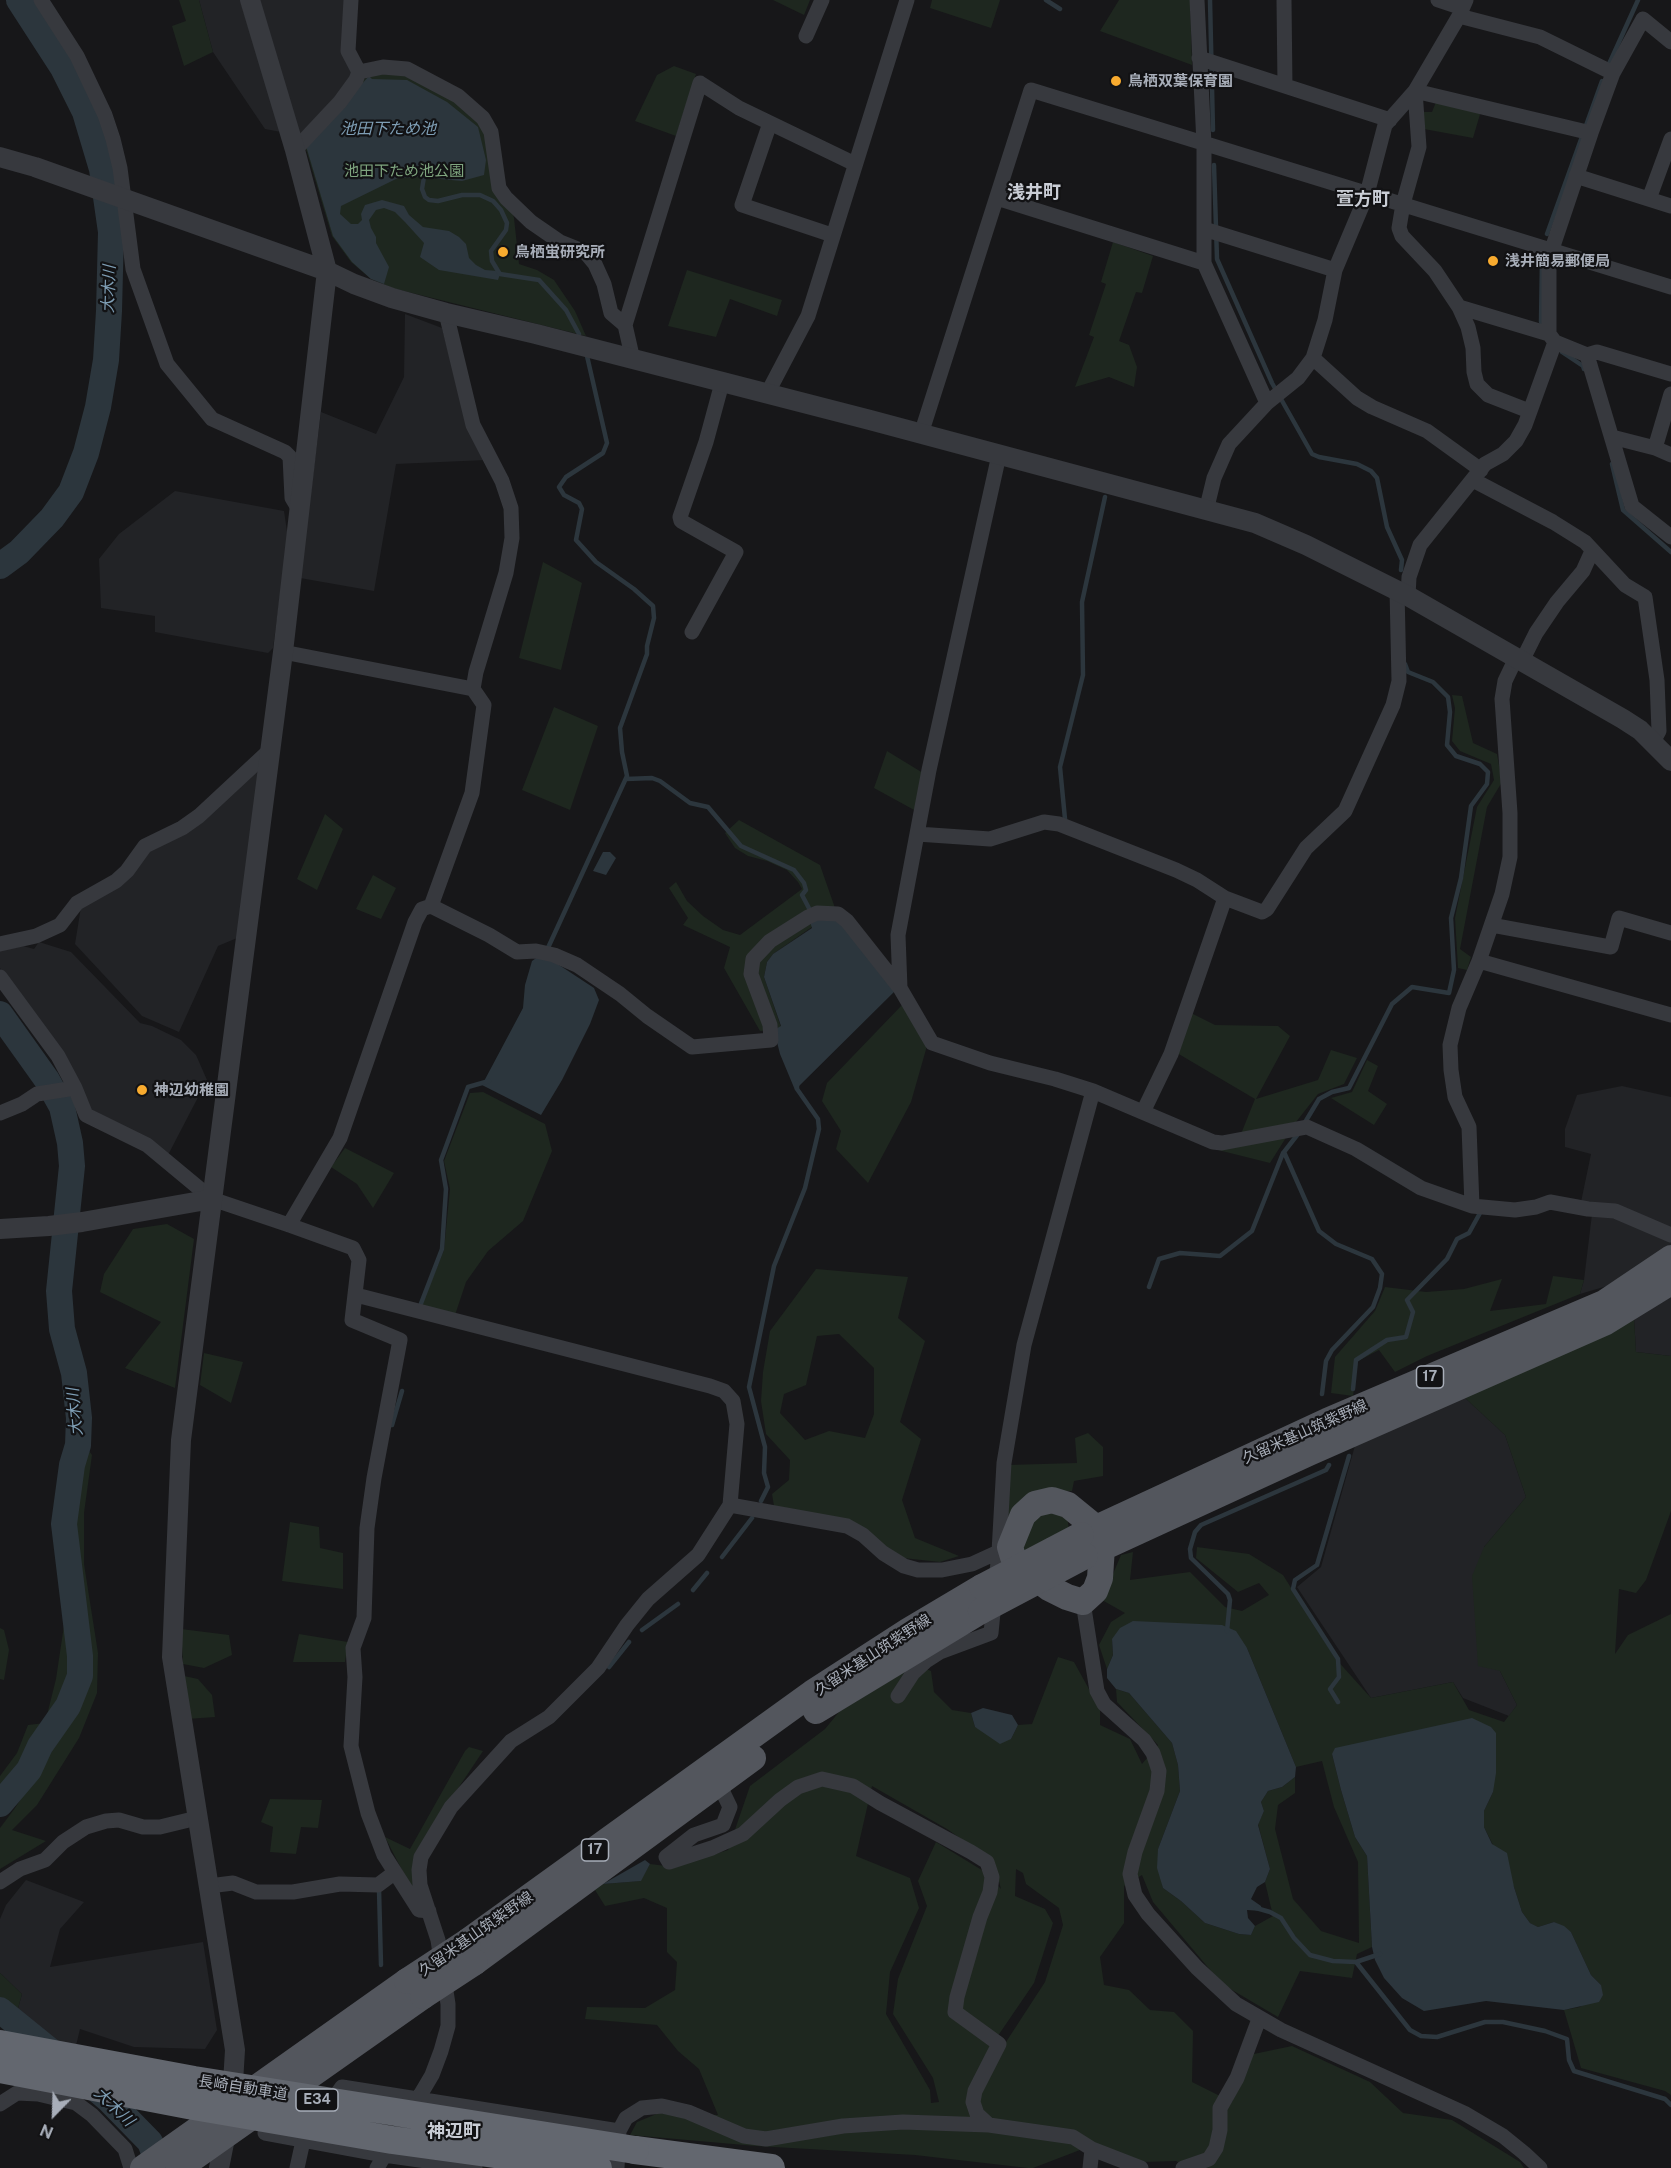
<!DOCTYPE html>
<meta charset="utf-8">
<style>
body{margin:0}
#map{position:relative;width:1671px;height:2168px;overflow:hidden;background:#171719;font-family:"Public Sans",sans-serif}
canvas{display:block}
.north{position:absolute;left:24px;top:2084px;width:60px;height:60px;-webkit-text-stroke:4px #121214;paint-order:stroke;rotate:203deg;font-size:16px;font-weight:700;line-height:24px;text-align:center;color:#a8aeb9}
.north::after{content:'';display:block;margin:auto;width:21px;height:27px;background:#a8aeb9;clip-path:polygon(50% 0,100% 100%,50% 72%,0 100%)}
</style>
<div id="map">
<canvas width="1671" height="2168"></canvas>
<div class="north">N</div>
</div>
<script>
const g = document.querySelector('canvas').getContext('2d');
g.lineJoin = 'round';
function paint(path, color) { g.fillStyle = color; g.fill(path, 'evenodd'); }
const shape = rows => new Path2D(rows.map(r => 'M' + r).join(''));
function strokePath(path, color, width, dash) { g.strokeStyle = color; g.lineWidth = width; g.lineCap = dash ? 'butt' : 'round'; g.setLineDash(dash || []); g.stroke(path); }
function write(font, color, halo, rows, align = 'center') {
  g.font = font + ' "Public Sans","Noto Sans JP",sans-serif'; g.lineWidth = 4.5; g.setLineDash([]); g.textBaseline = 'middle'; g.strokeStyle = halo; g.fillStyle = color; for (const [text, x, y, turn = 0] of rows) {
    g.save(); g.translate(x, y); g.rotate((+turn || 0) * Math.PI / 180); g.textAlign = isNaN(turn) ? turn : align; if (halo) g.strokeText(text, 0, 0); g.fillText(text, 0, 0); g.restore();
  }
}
const built = shape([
 [199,0,240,0,281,132,265,129,213,52],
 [259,0,346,0,353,68,351,80,299,136],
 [405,314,442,328,468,426,486,460,396,464,374,591,300,578,321,412,376,434,404,377],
 [175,491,284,511,288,538,273,648,268,653,155,632,155,616,101,608,99,559,119,534],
 [262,762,237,938,218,946,179,1032,142,1016,75,944,81,907,147,848],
 [39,942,71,952,140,1023,152,1026,181,1040,196,1055,207,1080,168,1155,89,1108,26,1004,0,968,0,950,23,946,34,949],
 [1622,1086,1671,1097,1671,1245,1607,1286,1580,1294,1584,1280,1592,1214,1581,1202,1591,1154,1565,1147,1565,1129,1577,1095],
 [1671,1297,1671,1356,1636,1352,1634,1318],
 [1463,1396,1505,1435,1526,1497,1484,1547,1500,1671,1517,1705,1509,1716,1463,1698,1453,1682,1371,1698,1297,1587,1321,1567,1356,1442],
 [26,1880,84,1902,60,1929,50,1967,203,1942,217,2030,205,2049,134,2047,80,2029,74,2054,17,2012,22,1994,0,1973,0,1919,6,1905]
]);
const green = shape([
 [179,0,199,0,213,52,184,66,172,26,186,21],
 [773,0,810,0,804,15],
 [932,0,1000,0,991,28,930,8],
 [1119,0,1190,0,1192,65,1100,31],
 [674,66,696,74,676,136,635,121,657,75],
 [402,73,417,77,474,114,487,133,514,218,519,264,537,270,554,280,575,311,586,336,392,288,371,279,351,262,332,236,305,146,369,74],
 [1436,102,1481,111,1473,138,1424,129,1422,112,1432,112],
 [1113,242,1153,256,1142,293,1136,292,1119,341,1129,345,1137,367,1134,387,1109,377,1075,387,1094,337,1089,335,1106,284,1101,282],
 [687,270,782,300,777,316,730,299,716,337,668,326],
 [543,562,582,583,561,670,519,658],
 [1452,695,1462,696,1473,743,1497,754,1502,782,1487,807,1460,949,1471,957,1467,970,1458,968,1455,918,1477,807,1494,780,1491,764,1460,751,1452,741,1455,708],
 [554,707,598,726,570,810,522,790],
 [887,751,923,773,916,811,874,788],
 [325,814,343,829,317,890,297,879],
 [739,820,820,865,835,908,810,922,812,927,773,954,767,962,764,977,781,1027,774,1030,760,1031,724,968,730,947,683,925,688,918,669,888,676,882,687,901,703,916,723,930,740,935,802,889,798,882,787,870,767,861,748,856,735,848,725,833],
 [373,875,396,888,381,919,356,909],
 [902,1005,927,1046,911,1102,868,1183,836,1149,841,1131,822,1101,827,1083],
 [1191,1013,1215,1025,1278,1026,1290,1036,1256,1099,1318,1080,1331,1050,1357,1058,1344,1084,1318,1094,1296,1122,1241,1134,1255,1099,1177,1053],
 [1367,1060,1378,1066,1368,1091,1387,1104,1374,1125,1331,1098,1352,1092],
 [483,1092,545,1124,552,1151,523,1221,488,1251,466,1282,455,1315,421,1306,444,1250,450,1189,444,1161,470,1093],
 [1287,1136,1270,1163,1214,1149],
 [345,1148,394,1173,373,1208,357,1184,331,1167],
 [167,1224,194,1239,175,1388,125,1368,161,1322,100,1292,104,1274,133,1229],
 [816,1269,908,1277,898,1318,925,1341,900,1422,921,1439,902,1500,915,1538,959,1556,940,1562,903,1558,846,1520,774,1506,772,1494,789,1480,790,1460,766,1434,761,1401,763,1372,770,1331],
 [839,1334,874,1368,874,1414,865,1438,829,1431,805,1440,780,1413,784,1394,806,1385,817,1336],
 [1553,1276,1584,1280,1580,1294,1427,1356,1395,1372,1379,1350,1358,1361,1353,1396,1331,1393,1335,1357,1375,1311,1385,1287,1426,1292,1464,1289,1502,1279,1490,1311,1546,1304],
 [1634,1318,1636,1352,1671,1356,1671,1511,1646,1580,1636,1593,1619,1589,1615,1654,1628,1635,1671,1614,1671,2095,1665,2091,1581,2068,1564,2010,1580,2007,1601,1985,1591,1975,1571,1932,1554,1922,1538,1927,1530,1923,1522,1912,1514,1887,1484,1827,1484,1811,1493,1792,1332,1754,1341,1790,1355,1837,1367,1856,1372,1947,1357,1954,1352,1978,1300,1971,1278,2017,1222,1984,1153,1902,1142,1875,1124,1886,1124,1923,1100,1957,1104,1985,1129,1990,1150,2010,1174,2012,1193,2031,1192,2082,1232,2102,1249,2055,1292,2046,1370,2082,1403,2113,1452,2120,1520,2162,1524,2168,1188,2168,1176,2161,1144,2162,1093,2145,1033,2168,1028,2168,915,2155,756,2146,630,2135,637,2122,659,2113,718,2115,699,2069,678,2051,657,2025,585,2019,587,2007,645,2008,675,1990,677,1962,667,1952,667,1908,644,1898,605,1906,595,1890,603,1884,640,1881,650,1864,674,1867,728,1850,750,1786,825,1729,839,1712,916,1665,931,1671,934,1692,952,1710,971,1713,975,1727,1011,1739,1018,1725,1032,1724,1058,1657,1074,1662,1100,1709,1100,1725,1130,1739,1142,1764,1158,1745,1117,1702,1116,1689,1129,1693,1172,1743,1178,1765,1180,1791,1158,1849,1163,1888,1181,1901,1205,1923,1239,1934,1251,1935,1255,1926,1273,1916,1265,1882,1270,1869,1258,1824,1264,1811,1261,1802,1268,1791,1282,1787,1295,1777,1295,1793,1278,1805,1275,1829,1293,1899,1321,1931,1359,1943,1358,1862,1334,1807,1322,1761,1296,1767,1247,1648,1112,1639,1113,1655,1107,1669,1099,1645,1111,1622,1125,1613,1102,1600,1121,1555,1133,1552,1130,1580,1190,1572,1225,1607,1242,1611,1269,1595,1259,1583,1238,1592,1196,1558,1197,1547,1249,1554,1283,1575,1335,1658,1371,1698,1453,1682,1469,1710,1504,1722,1517,1705,1500,1671,1478,1666,1472,1576,1484,1547,1526,1497,1505,1435,1463,1396],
 [872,1786,947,1829,994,1862,1001,1889,985,1872,936,1842,918,1881,927,1906,898,1979,893,2014,933,2078,939,2102,931,2103,930,2090,886,2014,890,1972,919,1908,910,1878,856,1856],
 [1016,1869,1023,1873,1026,1884,1059,1908,1063,1925,1045,1982,1006,2042,991,2046,1034,1983,1053,1923,1045,1909,1015,1896],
 [204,1353,243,1362,231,1403,200,1385],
 [1088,1433,1103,1447,1103,1476,1074,1481,1072,1491,1036,1492,1006,1532,1008,1465,1077,1463,1075,1438],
 [84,1444,92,1455,84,1513,84,1564,98,1653,97,1693,79,1738,37,1805,12,1830,46,1841,0,1869,0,1828,15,1808,69,1724,85,1680,86,1656,69,1521,76,1470],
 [1049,1508,1067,1515,1069,1530,1022,1555,1020,1538,1032,1517],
 [290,1522,319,1527,320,1548,343,1553,343,1589,282,1581],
 [66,1612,72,1643,69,1678,23,1772,0,1796,0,1776,17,1753,28,1725,45,1723,56,1679],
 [0,1628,4,1630,9,1650,4,1680,0,1679],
 [181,1629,229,1635,232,1655,204,1668,183,1664],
 [299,1634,348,1642,345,1662,293,1662],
 [184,1676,198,1679,212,1695,215,1717,187,1719],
 [469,1747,483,1751,445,1808,416,1859,420,1905,385,1837,410,1849,465,1751],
 [270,1799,322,1800,318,1828,301,1827,296,1854,270,1852,273,1827,261,1822],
 [0,1973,22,1994,17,2012,0,2017]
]);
const water = shape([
 [369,76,372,79,407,80,447,102,478,127,486,160,484,175,462,181,418,177,398,178,341,206,340,214,351,224,358,224,362,220,361,214,365,205,382,200,404,206,409,215,423,227,449,231,459,237,466,244,469,258,476,265,485,270,498,271,500,274,498,280,439,270,420,257,424,243,405,222,395,212,384,208,376,210,369,220,371,228,376,237,376,243,389,267,384,284,371,279,352,262,333,236,306,146],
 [603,852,610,852,616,858,606,875,593,871],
 [820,918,835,918,848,927,895,991,795,1090,780,1054,774,1030,781,1026,764,977,767,962,773,954,812,928,810,922],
 [539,956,550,959,594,988,599,1000,590,1024,562,1080,541,1115,482,1085,523,1008,525,985,532,961],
 [1133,1621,1222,1625,1236,1631,1247,1648,1296,1767,1295,1777,1282,1787,1268,1791,1261,1802,1264,1811,1258,1825,1270,1869,1265,1882,1257,1887,1251,1899,1261,1906,1262,1911,1247,1910,1248,1918,1255,1926,1251,1935,1239,1934,1205,1923,1181,1901,1163,1888,1157,1868,1158,1849,1180,1791,1178,1765,1172,1743,1129,1693,1116,1689,1107,1678,1107,1669,1113,1655,1112,1639,1120,1628],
 [983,1708,1012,1715,1018,1725,1011,1739,1000,1744,975,1727,971,1713],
 [1472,1718,1491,1727,1496,1733,1496,1773,1493,1792,1484,1811,1484,1827,1492,1844,1507,1853,1514,1887,1522,1912,1530,1923,1538,1927,1554,1922,1564,1926,1571,1932,1591,1975,1601,1985,1603,1995,1599,2002,1564,2010,1486,2001,1424,2011,1402,1998,1384,1978,1375,1960,1372,1947,1367,1856,1355,1837,1341,1790,1332,1754,1335,1748],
 [645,1860,650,1864,641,1881,603,1884]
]);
const stream = shape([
 [1046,0,1060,9],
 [1210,0,1213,130],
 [1609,64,1638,0],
 [1214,165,1217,259,1272,383,1312,454,1319,457,1357,464,1371,471,1377,478,1387,527,1402,560,1401,570],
 [424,177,422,189,425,197,429,200,438,201,462,195,480,195,493,201,501,210,507,223,506,230,491,251,492,261,498,271,500,274,539,280,566,310,579,334],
 [1547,234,1602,81],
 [1541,322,1542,260],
 [1562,352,1583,366,1584,369],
 [1612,464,1623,510,1671,552],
 [626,779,652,778,660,781,690,803,708,807,741,846,794,870,804,883,806,890,802,895,811,912],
 [1065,819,1060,767,1083,675,1082,602,1105,497],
 [547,950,627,776,622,752,620,728,647,654,647,646,654,618,653,606,634,589,596,562,576,540,582,509,579,503,564,495,559,487,566,477,603,453,607,443,587,356],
 [1304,1124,1319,1099,1332,1092,1349,1088,1392,1004,1412,987,1449,993,1454,970,1451,918,1461,878,1471,806,1487,784,1488,772,1480,764,1456,756,1447,745,1450,712,1448,697,1433,682,1408,672,1405,664],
 [1298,1134,1284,1152,1319,1231,1336,1244,1372,1259,1382,1274,1380,1288,1373,1307,1332,1350,1326,1361,1322,1394],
 [1149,1287,1159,1259,1180,1253,1220,1256,1252,1231,1283,1153],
 [420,1306,442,1249,446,1189,441,1160,468,1087,489,1081],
 [1353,1389,1356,1360,1387,1340,1406,1337,1413,1312,1407,1300,1447,1259,1457,1239,1469,1233,1480,1213],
 [392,1425,402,1391],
 [761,1501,768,1487,764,1473,765,1447,749,1387,774,1266,805,1188,819,1129,818,1119,797,1089,797,1083],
 [722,1557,752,1518],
 [693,1590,707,1573],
 [642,1630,678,1604],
 [1227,1631,1230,1600,1228,1594,1191,1558,1190,1549,1195,1532,1201,1525,1326,1470,1329,1465],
 [609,1667,629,1642],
 [1338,1702,1330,1689,1339,1677,1338,1659,1293,1589,1295,1580,1317,1565,1349,1456],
 [379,1889,381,1965],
 [1256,1908,1270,1912,1281,1918,1294,1938,1310,1955,1333,1961,1356,1962,1410,2030,1421,2036,1437,2037,1485,2022,1503,2022,1545,2031,1567,2039,1569,2060,1574,2071,1665,2099,1671,2105],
 [1356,1962,1380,1954]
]);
const river = shape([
 [0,566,19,552,52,518,71,492,86,453,98,407,106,360,109,311,111,232,102,169,85,112,63,68,19,0],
 [0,1014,47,1080,62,1107,70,1143,72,1166,59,1291,62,1329,74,1373,79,1418,78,1445,72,1465,64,1524,80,1656,80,1676,68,1706,40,1746,29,1770,0,1804],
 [0,2010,58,2057],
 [88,2082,108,2099,150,2142,160,2168]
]);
const minor = shape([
 [41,0,77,56,105,115,113,139,120,168,133,269,167,364,212,419,285,452,290,457,292,498,298,508],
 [1197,0,1204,144,1204,263,1267,403],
 [1284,0,1285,86],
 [1438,0,1462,8],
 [1459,16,1540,37,1613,73],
 [806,36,822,0],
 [1671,42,1643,19,1613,73,1591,133,1552,249,1549,265,1549,334,1555,342,1587,355,1632,506,1671,537],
 [1199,58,1390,120],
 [359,72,383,67,407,69,458,96,483,118,491,132,499,188,506,198,531,222,560,242,585,252,595,264,604,284,611,313,625,325,633,360],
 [770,123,742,205,832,235],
 [295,150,340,102,356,80,359,72,348,51,351,0],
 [1576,176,1671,206],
 [997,198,1204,263],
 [1649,199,1671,139],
 [1204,229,1335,270],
 [1459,307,1549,334],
 [625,325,700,83,739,108,855,164],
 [1587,355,1597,352,1671,374],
 [1313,358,1357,398,1372,407,1427,431,1481,470],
 [767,394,808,316,907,0],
 [1529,411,1488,395,1477,384,1474,372,1473,348,1468,327,1459,307,1435,271,1402,236,1399,228,1403,204,1419,147,1415,91,1591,133],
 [921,434,1031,90,1671,287],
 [1612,437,1655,448,1671,394],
 [1655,448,1671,455],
 [1473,480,1553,522,1585,542,1625,585,1645,597,1657,680,1659,731,1653,742],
 [1206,511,1214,478,1229,444,1267,403,1298,378,1313,358,1325,320,1335,270,1367,194,1385,125,1415,91,1459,16,1466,0],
 [1408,596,1409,577,1420,545,1485,464,1503,454,1516,441,1525,425,1555,342],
 [692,632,736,552,681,521,680,517,706,442,722,383],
 [283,652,473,689],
 [1522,661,1536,633,1557,602,1583,571,1592,551],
 [917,834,990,839,1044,822,1059,824,1176,870,1197,880,1225,898],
 [431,906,472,793,484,705,473,689,476,672,506,573,512,538,511,508,502,481,473,425,446,313],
 [1492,925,1611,947,1619,918,1671,933],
 [0,944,36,936,60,925,77,903,116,881,127,871,145,846,182,828,199,816,270,750],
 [1479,961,1671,1015],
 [0,977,58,1056,75,1088],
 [900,988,898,935,929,770,999,455],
 [1143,1112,1171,1054,1225,898,1262,912,1267,909,1306,848,1345,811,1393,705,1399,681,1397,590],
 [0,1113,22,1104,37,1094,75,1088,86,1115,147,1145,212,1199,289,1225,353,1248,359,1260,352,1320,400,1340,374,1478,367,1528,364,1618,353,1648,355,1677,351,1746,368,1813,384,1855,419,1910,429,1911],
 [1472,1206,1469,1127,1455,1097,1451,1070,1450,1045,1459,1008,1479,961,1502,894,1510,857,1510,813,1502,699,1505,681,1516,658],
 [289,1225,340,1138,415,922,422,909,431,906,489,935,517,952,536,951,554,955,577,965,620,994,647,1016,692,1047,771,1040,770,1025,751,974,753,959,770,941,808,917,817,913,838,914,847,921,900,988,932,1043,990,1063,1055,1079,1093,1091,1213,1142,1222,1143,1307,1127,1356,1149,1421,1188,1472,1206,1515,1210,1536,1207,1550,1202,1588,1209,1615,1211,1671,1235],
 [356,1295,710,1386,724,1391,733,1401,737,1424,730,1505,698,1555,648,1599,627,1625,598,1668,549,1717,511,1741,451,1807,421,1857,419,1870,420,1885,438,1940,448,2004,448,2026,441,2051,432,2075,377,2168],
 [730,1505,847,1526,863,1535,883,1553,904,1566,918,1570,942,1570,972,1564,1007,1548],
 [1083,1602,1097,1691,1104,1704,1144,1740,1153,1753,1159,1771,1157,1791,1135,1852,1130,1874,1135,1895,1148,1914,1197,1968,1236,2004,1281,2030,1464,2113,1503,2136,1524,2153,1540,2168],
 [898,1696,913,1673,926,1661,940,1652,991,1633,999,1552,1004,1463,1024,1345,1093,1091],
 [719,1784,730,1807,723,1825,694,1835,666,1857,669,1862,712,1848,743,1834,780,1800,798,1787,822,1779,853,1786,880,1803,971,1852,987,1862,992,1877,990,1892,980,1917,957,1997,955,2012,999,2044,975,2091,973,2102,977,2114,989,2125,1073,2137,1092,2149,1141,2168],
 [0,1882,20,1869,45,1860,63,1842,86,1827,106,1821,119,1820,143,1827,160,1827,197,1818],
 [209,1886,233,1883,256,1892,293,1892,340,1884,378,1885,394,1873],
 [0,2104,17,2093,38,2094,76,2103,92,2115,125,2149,131,2168],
 [329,2105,342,2087,619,2131,617,2168],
 [619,2131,626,2118,642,2108,662,2106,688,2112,744,2136,766,2139,843,2126,903,2122,989,2125],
 [265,2133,384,2155,475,2168],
 [297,2168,303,2141,315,2124],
 [1090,2168,1092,2149],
 [1183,2168,1209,2159,1216,2148,1220,2130,1220,2108,1237,2078,1259,2019]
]);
const tertiary = shape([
 [0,157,35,167,327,271,354,284,392,298,446,313,536,334,870,420,1255,523,1306,545,1408,596,1623,719,1640,730,1671,761],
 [0,1229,49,1226,82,1222,212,1199],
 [232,2099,235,2050,172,1657,181,1440,283,652,327,271,295,150,250,0],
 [219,2168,227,2128]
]);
const primary = shape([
 [1095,1527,1068,1505,1052,1500,1035,1504,1023,1515,1010,1547,1013,1557,1029,1573,1049,1588,1067,1597,1083,1602,1095,1591,1100,1578,1102,1547],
 [1081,1535,1327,1421,1604,1303,1671,1258],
 [1085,1556,1309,1453,1606,1322,1671,1282],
 [816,1711,981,1611],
 [468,1941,812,1693,908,1631,982,1587],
 [475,1962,753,1758],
 [143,2168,407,1981],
 [179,2168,423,1996]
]);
const motorway = shape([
 [635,2150,771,2168]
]);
const primaryBridge = shape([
 [982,1587,1081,1535],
 [981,1611,1085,1556],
 [407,1981,468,1941],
 [423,1996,475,1962]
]);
const motorwayBridge = shape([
 [0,2044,194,2080,635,2150],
 [0,2069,188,2105,392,2140,598,2168]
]);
const markers = [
 [1116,81,6,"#f8ab2f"],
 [503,252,6,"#f8ab2f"],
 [1493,261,6,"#f8ab2f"],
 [142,1090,6,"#f8ab2f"]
];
const shields = [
 [1430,1377,27],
 [595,1850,27],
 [317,2100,42]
];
const shieldNames = [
 ["17",1430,1377],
 ["17",595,1850],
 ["E34",317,2100]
];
const poiNames = [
 ["鳥栖双葉保育園",1128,81],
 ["鳥栖蛍研究所",515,252],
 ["浅井簡易郵便局",1505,261],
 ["神辺幼稚園",154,1090]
];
const parkNames = [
 ["池田下ため池公園",404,171]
];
const streetNames = [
 ["久留米基山筑紫野線",1305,1432,-24],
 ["久留米基山筑紫野線",873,1655,-33],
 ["久留米基山筑紫野線",476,1934,-35],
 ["長崎自動車道",243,2088,9]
];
const waterNames = [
 ["池田下ため池",388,129],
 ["大木川",109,289,-88],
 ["大木川",75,1412,-95],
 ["大木川",114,2107,44]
];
const quarterNames = [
 ["浅井町",1034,192],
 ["萱方町",1363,199],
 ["神辺町",454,2131]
];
paint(built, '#222326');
paint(green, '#1e271f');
paint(water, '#2c363d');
strokePath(stream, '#2c363d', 4.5);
strokePath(river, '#2c363d', 26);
strokePath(minor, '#37393e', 15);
strokePath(tertiary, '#37393e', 20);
strokePath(primary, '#53565d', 26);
strokePath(motorway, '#63676f', 28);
strokePath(primaryBridge, '#53565d', 26);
strokePath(motorwayBridge, '#63676f', 28);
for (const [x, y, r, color] of markers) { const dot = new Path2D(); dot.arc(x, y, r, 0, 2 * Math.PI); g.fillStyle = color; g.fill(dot); strokePath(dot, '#121214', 2); }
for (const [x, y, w] of shields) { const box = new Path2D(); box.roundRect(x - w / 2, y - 11, w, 22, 4.5); g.fillStyle = '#121214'; g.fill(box); strokePath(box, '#a8aeb9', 1.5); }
write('bold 14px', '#a8aeb9', null, shieldNames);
write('bold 15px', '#a8aeb9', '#121214', poiNames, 'left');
write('15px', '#7fa57f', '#121214', parkNames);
write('15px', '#a8aeb9', '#121214', streetNames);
write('italic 16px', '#7e9eb5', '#121214', waterNames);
write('bold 18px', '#c9cdd5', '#121214', quarterNames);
</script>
